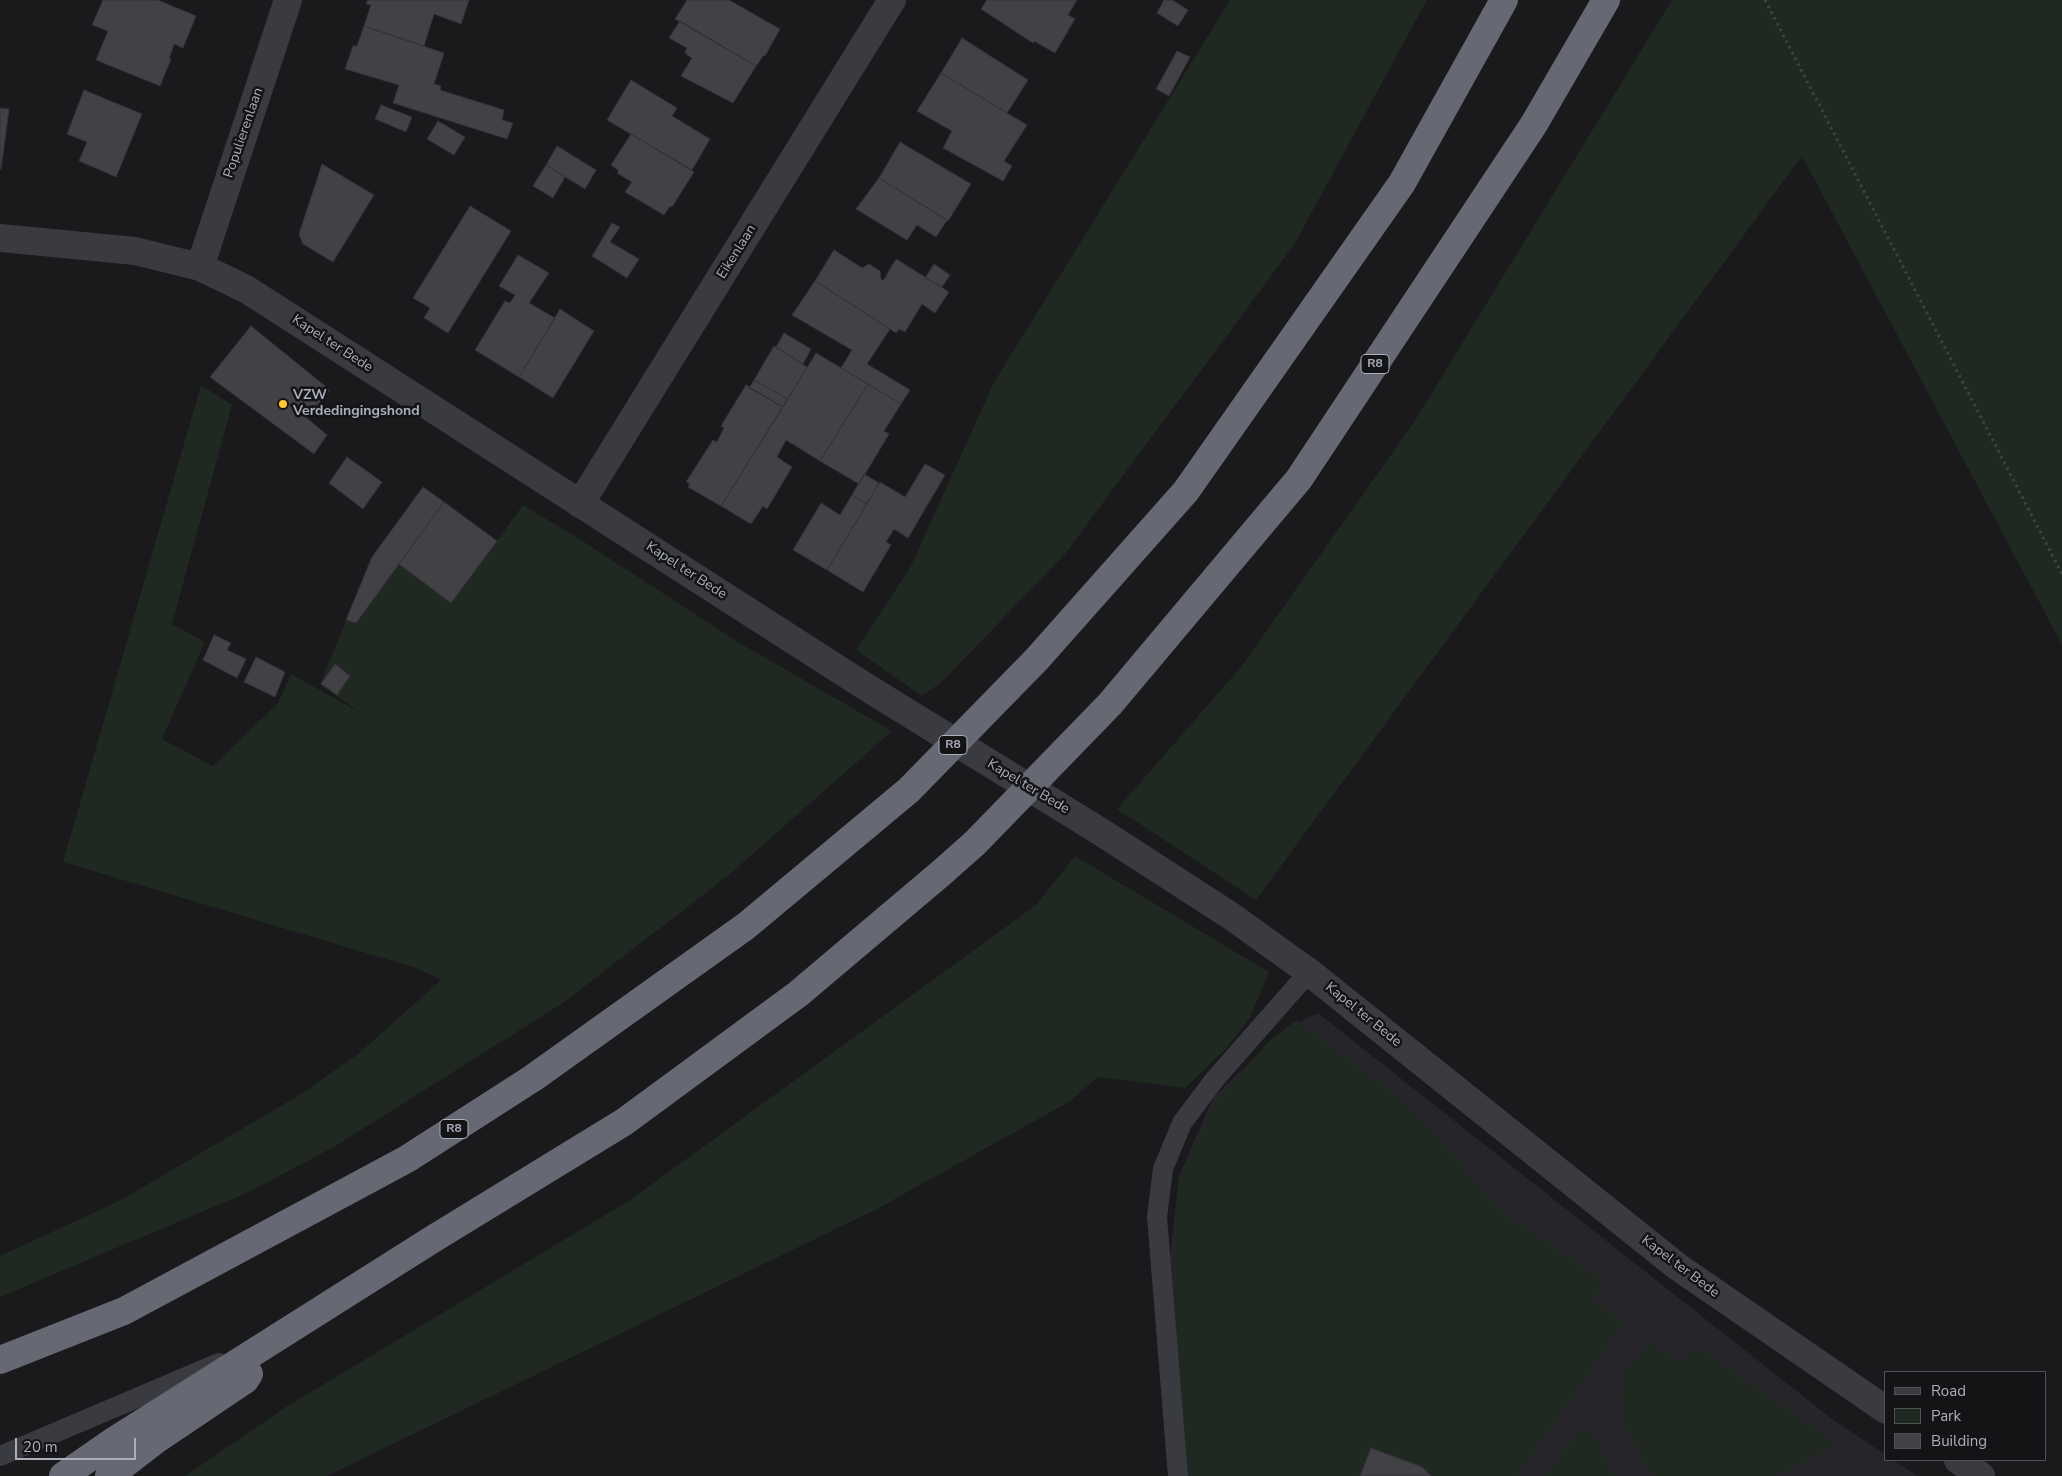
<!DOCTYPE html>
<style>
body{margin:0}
#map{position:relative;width:2062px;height:1476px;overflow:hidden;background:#1a191c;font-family:"Nunito Sans",sans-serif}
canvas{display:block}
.legend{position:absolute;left:1884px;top:1371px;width:162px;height:90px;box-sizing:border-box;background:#141417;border:1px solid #505259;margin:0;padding:6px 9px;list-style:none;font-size:15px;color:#abafbc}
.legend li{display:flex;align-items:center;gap:10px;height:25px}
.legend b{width:25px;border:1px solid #505259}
.scale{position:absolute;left:15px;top:1438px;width:121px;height:22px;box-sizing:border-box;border:2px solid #abafbc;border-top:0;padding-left:6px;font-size:15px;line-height:18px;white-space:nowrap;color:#abafbc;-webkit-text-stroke:4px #141417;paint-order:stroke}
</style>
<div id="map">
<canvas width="2062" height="1476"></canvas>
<ul class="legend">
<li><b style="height:6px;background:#3a3b41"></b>Road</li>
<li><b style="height:14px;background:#1f2821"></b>Park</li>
<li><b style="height:14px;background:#414146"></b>Building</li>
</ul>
<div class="scale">20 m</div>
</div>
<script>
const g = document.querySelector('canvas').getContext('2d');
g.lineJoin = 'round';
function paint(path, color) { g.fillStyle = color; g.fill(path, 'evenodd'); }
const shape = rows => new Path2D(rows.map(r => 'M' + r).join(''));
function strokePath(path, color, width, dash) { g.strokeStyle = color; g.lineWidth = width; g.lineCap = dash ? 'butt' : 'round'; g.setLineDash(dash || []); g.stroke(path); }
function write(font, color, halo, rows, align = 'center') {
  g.font = font + ' "Nunito Sans",sans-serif'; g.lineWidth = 5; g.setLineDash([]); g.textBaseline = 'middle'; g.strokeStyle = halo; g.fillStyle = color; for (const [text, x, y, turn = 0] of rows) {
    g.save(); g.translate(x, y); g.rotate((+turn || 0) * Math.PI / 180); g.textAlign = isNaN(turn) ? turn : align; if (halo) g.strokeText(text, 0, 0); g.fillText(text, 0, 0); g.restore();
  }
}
const built = shape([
 [1318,1013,1832,1419,1886,1455,1886,1460,1893,1460,1918,1476,1187,1476,1169,1265,1179,1176,1213,1098,1283,1030]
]);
const green = shape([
 [1230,0,1427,0,1294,245,1065,554,942,682,922,696,856,650,911,566,993,384],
 [1672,0,2062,0,2062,645,1802,156,1256,900,1117,809,1241,667,1414,422],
 [201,385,232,405,172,624,205,642,162,739,213,766,278,703,291,674,361,713,320,684,372,557,393,572,399,564,451,603,523,505,578,538,738,642,892,731,729,875,563,1003,334,1147,249,1192,0,1297,0,1256,121,1200,301,1094,358,1054,441,980,419,969,63,862],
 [1075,856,1269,972,1250,1018,1224,1051,1185,1088,1098,1077,1069,1102,877,1209,327,1476,185,1476,286,1407,630,1200,1036,905],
 [1297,1020,1407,1104,1437,1135,1497,1209,1603,1280,1594,1300,1623,1323,1517,1476,1188,1476,1172,1265,1180,1177,1217,1100,1271,1039],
 [1650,1342,1678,1363,1695,1345,1837,1444,1775,1476,1652,1476,1622,1418,1619,1391,1627,1366],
 [1587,1428,1594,1433,1614,1476,1546,1476,1580,1430]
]);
const building = shape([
 [103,0,158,0,196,16,183,48,174,44,169,59,171,59,160,86,96,60,108,31,92,25,103,0],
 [368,0,469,0,461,24,434,14,424,46,364,26,371,5,366,4,368,0],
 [687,0,729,0,780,29,765,56,764,55,756,66,675,19,687,0],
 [987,0,1077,0,1068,15,1075,19,1055,53,1034,41,1033,43,981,9,987,0],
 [1164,0,1172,0,1188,10,1178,26,1157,13,1164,0],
 [680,21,756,66,733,103,681,76,692,58,686,54,685,52,687,48,669,38,680,21],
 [364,26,444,53,434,84,441,86,440,90,504,110,502,120,513,123,507,139,393,103,399,85,345,69,353,46,357,46,364,26],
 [962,38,1028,80,1007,113,941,73,962,38],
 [1177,51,1190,57,1169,96,1156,89,1177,51],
 [941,73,1027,125,1004,161,1012,166,1003,181,943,148,952,131,917,111,941,73],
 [631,80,677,108,672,116,710,139,692,170,607,120,631,80],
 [84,90,142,114,116,177,79,161,87,142,67,134,84,90],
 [381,105,412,117,406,132,375,119,381,105],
 [0,108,9,109,1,169,0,169,0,108],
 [438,121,465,137,454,155,427,139,438,121],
 [631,134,694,172,672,207,670,206,664,215,625,192,632,182,617,173,619,171,611,165,631,134],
 [900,142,971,184,948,221,879,178,900,142],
 [557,146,596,170,585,189,546,165,557,146],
 [322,164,374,195,333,262,303,244,299,234,322,164],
 [546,165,565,177,553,198,533,186,546,165],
 [879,178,947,220,936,237,917,225,907,240,856,209,879,178],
 [470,206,511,231,448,333,424,318,430,308,413,298,470,206],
 [612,223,620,227,610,242,639,259,627,278,592,256,612,223],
 [834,250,862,268,869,264,880,271,881,279,883,281,896,259,949,292,935,313,922,304,905,332,899,329,896,333,815,281,834,250],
 [518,255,549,273,529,303,555,318,519,377,475,350,505,301,510,303,515,295,499,286,518,255],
 [934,264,950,275,942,287,925,278,934,264],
 [815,281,890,329,867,364,910,390,901,404,841,368,852,350,792,315,815,281],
 [560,309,594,331,553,398,519,377,560,309],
 [251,326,330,390,307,418,327,435,314,454,210,377,251,326],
 [784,333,811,349,803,364,776,347,784,333],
 [774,346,807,367,788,399,754,380,774,346],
 [816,353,868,384,820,461,786,440,777,457,792,467,767,509,763,506,751,524,721,506,816,353],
 [754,380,788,399,783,407,749,388,754,380],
 [868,384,901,404,884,431,889,434,859,484,820,461,868,384],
 [746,385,783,407,721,506,688,487,690,484,686,482,713,440,717,442,724,428,721,426,746,385],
 [347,457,382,482,363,509,329,483,347,457],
 [925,464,945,475,908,538,894,529,886,542,891,545,863,592,827,570,880,482,905,497,925,464],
 [864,474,879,483,867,504,852,495,864,474],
 [423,487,444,502,356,623,346,620,372,557,423,487],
 [852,495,867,504,827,570,793,550,821,503,840,515,852,495],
 [444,502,497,541,451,603,399,564,444,502],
 [214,635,231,643,227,650,246,659,237,678,203,660,214,635],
 [256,657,285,672,275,697,244,682,256,657],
 [335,664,350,676,337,695,321,684,335,664],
 [1371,1448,1422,1467,1431,1476,1360,1476,1371,1448]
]);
const path = shape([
 [1765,0,2062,574]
]);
const lane = shape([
 [0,1456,219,1363],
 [1178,1476,1157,1217,1163,1169,1182,1123,1215,1079,1309,972]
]);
const street = shape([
 [0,238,135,251,200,267,246,289,863,685,1101,832,1231,916,1309,972,1678,1267,1886,1410],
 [200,267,288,0],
 [580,504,892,0],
 [1958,1460,1981,1476]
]);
const highway = shape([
 [0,1360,124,1311,407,1159,533,1078,746,926,909,790,1037,659,1186,491,1402,183,1504,0],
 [63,1476,115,1440,433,1239,624,1122,798,994,940,874,975,843,1110,704,1299,479,1534,124,1606,0],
 [109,1476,156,1440,245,1380,249,1374]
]);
const markers = [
 [283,404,5,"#ffc72e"]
];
const shields = [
 [1375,364,28],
 [953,745,28],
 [454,1129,28]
];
const shieldNames = [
 ["R8",1375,364],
 ["R8",953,745],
 ["R8",454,1129]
];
const streetNames = [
 ["Populierenlaan",244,133,-71],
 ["Eikenlaan",737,252,-58],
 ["Kapel ter Bede",332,344,33],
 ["Kapel ter Bede",686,571,33],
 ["Kapel ter Bede",1028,787,31],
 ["Kapel ter Bede",1363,1015,39],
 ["Kapel ter Bede",1680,1267,37]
];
const poiNames = [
 ["VZW",293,396],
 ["Verdedingingshond",293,412]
];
paint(built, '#262529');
paint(green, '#1f2821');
paint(building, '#414146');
strokePath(building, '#343338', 1);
strokePath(path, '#404248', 3, [2.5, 4]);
strokePath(lane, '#3a3b41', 20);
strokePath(street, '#3a3b41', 28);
strokePath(highway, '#666873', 28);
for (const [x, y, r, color] of markers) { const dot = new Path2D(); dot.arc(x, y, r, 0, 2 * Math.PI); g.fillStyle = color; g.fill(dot); strokePath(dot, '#141417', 2); }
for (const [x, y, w] of shields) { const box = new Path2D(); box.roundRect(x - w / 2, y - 9.5, w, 19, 4); g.fillStyle = '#141417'; g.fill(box); strokePath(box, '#abafbc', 1); }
write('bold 12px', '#abafbc', null, shieldNames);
write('14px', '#abafbc', '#141417', streetNames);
write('bold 14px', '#abafbc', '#141417', poiNames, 'left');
</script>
